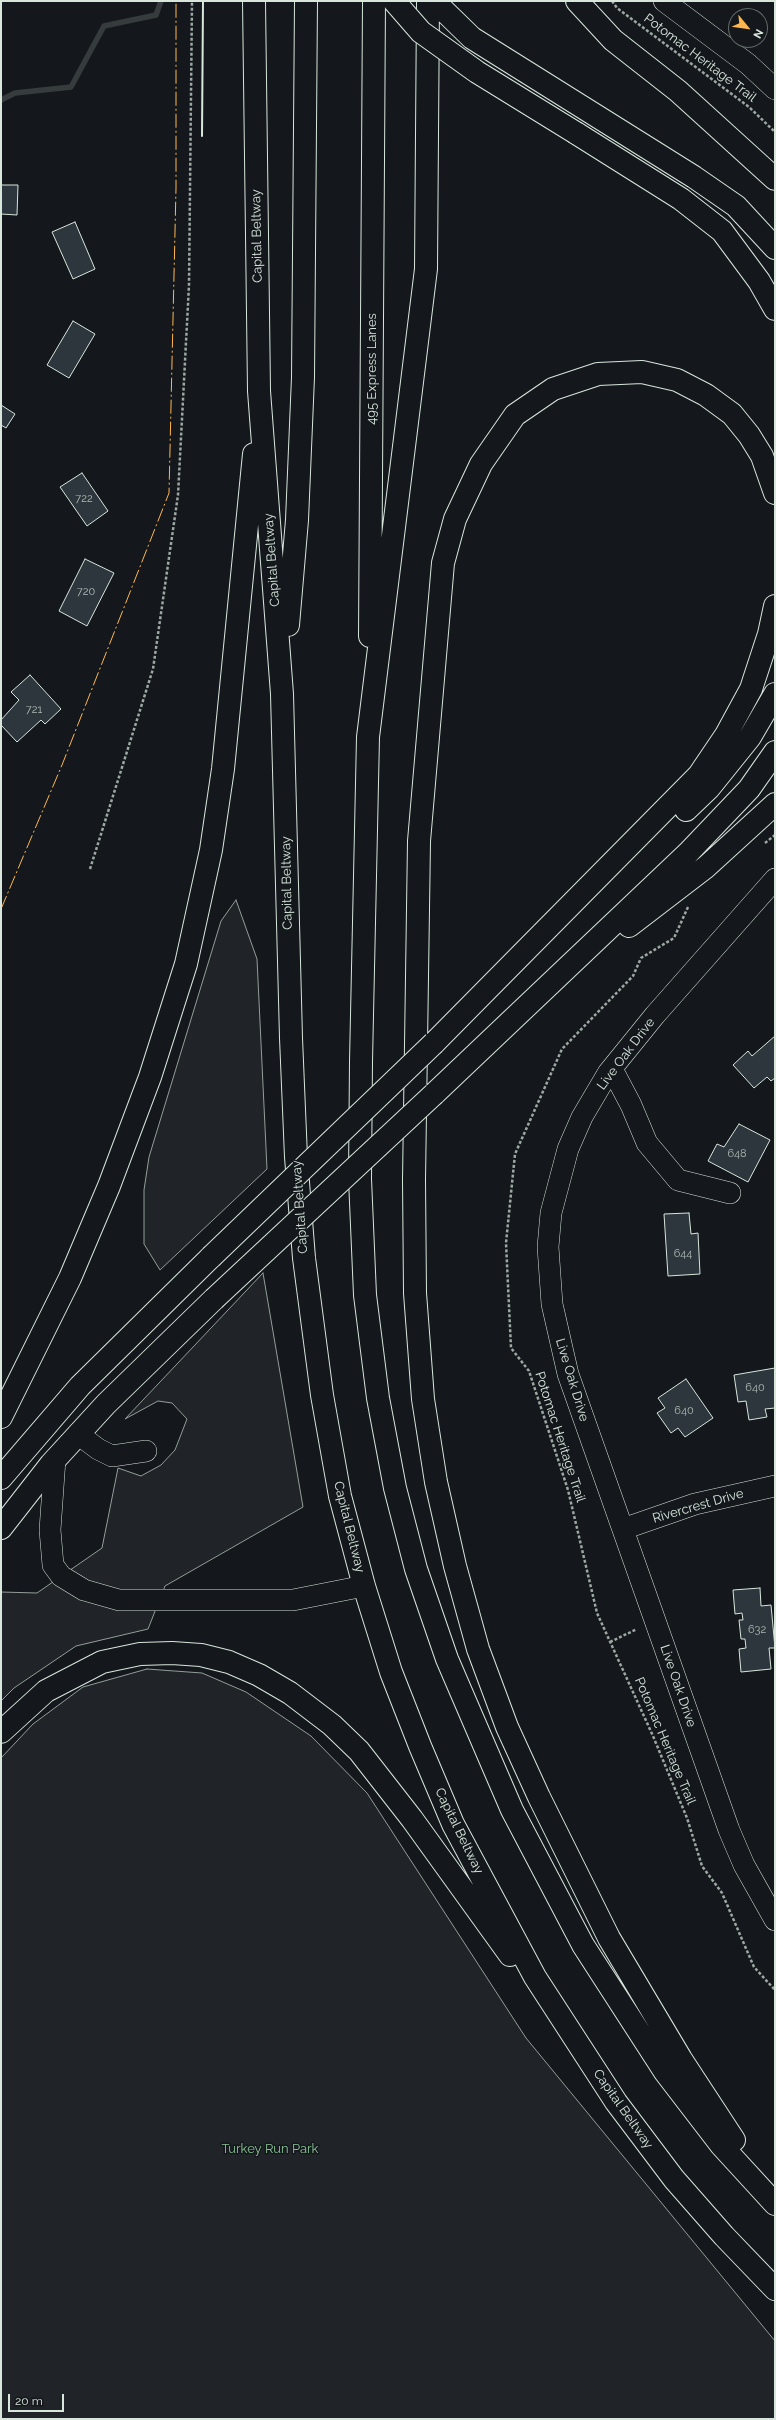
<!DOCTYPE html>
<style>
body{margin:0}
#map{position:relative;width:776px;height:2420px;overflow:hidden;background:#14181c;font-family:Raleway,sans-serif}
canvas{display:block}
.frame{position:absolute;inset:0;border:2px solid #d8e6dc;pointer-events:none}
.north{position:absolute;left:728px;top:8px;width:40px;height:40px;box-sizing:border-box;background:#14181c;border:1px solid #626a69;border-radius:50%;rotate:119deg;font-size:11px;font-weight:700;line-height:16px;text-align:center;color:#d8e6dc}
.north::after{content:'';display:block;margin:auto;width:14px;height:18px;background:#ffb74d;clip-path:polygon(50% 0,100% 100%,50% 72%,0 100%)}
.scale{position:absolute;left:8px;top:2394px;width:56px;height:18px;box-sizing:border-box;border:2px solid #d8e6dc;border-top:0;padding-left:5px;font-size:12px;line-height:14px;white-space:nowrap;color:#d8e6dc;-webkit-text-stroke:3px #14181c;paint-order:stroke}
</style>
<div id="map">
<canvas width="776" height="2420"></canvas>
<div class="frame"></div>
<div class="north">N</div>
<div class="scale">20 m</div>
</div>
<script>
const g = document.querySelector('canvas').getContext('2d');
g.lineJoin = 'round';
function paint(path, color) { g.fillStyle = color; g.fill(path, 'evenodd'); }
const shape = rows => new Path2D(rows.map(r => 'M' + r).join(''));
function strokePath(path, color, width, dash) { g.strokeStyle = color; g.lineWidth = width; g.lineCap = dash ? 'butt' : 'round'; g.setLineDash(dash || []); g.stroke(path); }
function write(font, color, halo, rows, align = 'center') {
  g.font = font + ' Raleway,sans-serif'; g.lineWidth = 3; g.setLineDash([]); g.textBaseline = 'middle'; g.strokeStyle = halo; g.fillStyle = color; for (const [text, x, y, turn = 0] of rows) {
    g.save(); g.translate(x, y); g.rotate((+turn || 0) * Math.PI / 180); g.textAlign = isNaN(turn) ? turn : align; if (halo) g.strokeText(text, 0, 0); g.fillText(text, 0, 0); g.restore();
  }
}
const green = shape([
 [236,900,257,959,267,1169,160,1270,144,1244,144,1190,149,1157,221,921,236,900],
 [263,1273,303,1507,165,1586,148,1629,76,1646,14,1688,1,1701,1,1592,37,1593,102,1548,118,1468,141,1476,161,1465,175,1450,187,1419,172,1403,158,1401,125,1419,263,1273],
 [147,1669,202,1673,246,1692,311,1736,367,1793,526,2038,775,2341,775,2419,1,2419,1,1758,33,1724,83,1687,147,1669]
]);
const stream = shape([
 [1,100,15,93,71,87,104,26,156,15,161,1]
]);
const building = shape([
 [1,185,18,185,17,215,1,214,1,185],
 [75,222,95,269,73,279,52,232,75,222],
 [73,321,95,334,69,378,47,365,73,321],
 [1,405,15,414,6,428,1,425,1,405],
 [82,473,108,511,87,526,60,487,82,473],
 [85,559,114,573,87,626,59,611,85,559],
 [30,675,61,709,45,724,41,720,17,742,1,725,1,720,19,700,11,692,30,675],
 [775,1036,775,1078,771,1081,767,1077,754,1088,733,1065,748,1051,752,1056,775,1036],
 [739,1124,770,1140,748,1182,708,1161,717,1144,724,1147,739,1124],
 [689,1213,691,1234,698,1233,700,1274,668,1276,664,1214,689,1213],
 [775,1368,775,1408,765,1409,767,1417,749,1420,746,1401,738,1402,734,1375,775,1368],
 [686,1379,713,1418,685,1437,678,1428,671,1433,657,1413,665,1408,658,1398,686,1379],
 [760,1588,761,1606,771,1605,775,1648,769,1648,771,1669,741,1672,739,1649,746,1648,745,1639,741,1639,739,1620,743,1620,742,1613,735,1614,733,1590,760,1588]
]);
const path = shape([
 [612,1,617,8,749,107,775,132],
 [765,843,775,835],
 [90,869,153,669,178,495,189,285,192,1],
 [688,907,674,938,641,958,633,976,562,1049,515,1154,506,1243,511,1348,529,1371,568,1490,597,1613,653,1736,687,1818,702,1866,722,1893,754,1967,775,1990],
 [610,1642,637,1629]
]);
const minor = shape([
 [664,1,748,64,775,89],
 [775,879,655,1015,608,1073,582,1117,568,1149,551,1213,548,1247,552,1304,568,1374,729,1830,744,1865,775,1920],
 [612,1069,631,1105,647,1143,678,1180,730,1193],
 [78,1434,98,1449,112,1456,146,1451],
 [55,1459,50,1530,53,1565,61,1576,84,1590,119,1600,293,1600,364,1586],
 [623,1529,695,1504,775,1486]
]);
const highway = shape([
 [254,1,259,391,282,694,291,1038,296,1157,304,1258,322,1395,340,1496,364,1586,391,1672,420,1746,453,1824,535,1977,616,2102,674,2179,724,2236,775,2289],
 [428,1,426,269,368,737,361,1061,360,1179,365,1295,378,1398,395,1488,416,1569,447,1659,512,1810,583,1945,665,2072,721,2145,775,2204],
 [434,1,472,38,694,177,736,206,775,248],
 [577,1,613,40,678,91,775,179],
 [576,133,681,199,722,231,759,281,775,309],
 [288,625,297,520,303,377,306,1],
 [370,636,374,1],
 [686,810,709,788,750,737,775,694],
 [629,926,706,867,775,804],
 [434,1043,699,775,726,735,751,689,769,634,775,606],
 [434,1094,688,853,749,789,775,752],
 [1,1417,70,1278,109,1186,150,1077,186,964,211,850,223,769,254,454],
 [1,1478,80,1386,211,1257],
 [1,1528,51,1464,106,1404,214,1299],
 [1,1732,46,1691,102,1662,140,1654,172,1653,201,1655,229,1662,259,1675,290,1693,332,1725,359,1751,412,1819,510,1955],
 [734,2140,681,2059,609,1938,539,1797,507,1727,478,1649,455,1566,436,1482,423,1399,415,1293,414,1180,419,841,443,563,455,519,481,464,515,415,553,389,598,374,642,372,677,380,706,395,732,414,749,435,762,456,775,493]
]);
const highwayBridge = shape([
 [394,1,421,32,477,72,576,133],
 [211,1257,434,1043],
 [214,1299,434,1094]
]);
const wall = shape([
 [202,136,203,1]
]);
const power = shape([
 [1,909,62,765,169,493,176,188,176,1]
]);
const numberNames = [
 ["722",84,499],
 ["720",86,592],
 ["721",34,710],
 ["648",737,1154],
 ["644",683,1254],
 ["640",755,1388],
 ["640",684,1411],
 ["632",757,1630]
];
const streetNames = [
 ["Potomac Heritage Trail",700,58,37],
 ["Capital Beltway",257,236,-91],
 ["495 Express Lanes",372,369,-90],
 ["Capital Beltway",272,560,-94],
 ["Capital Beltway",287,883,-91],
 ["Live Oak Drive",626,1054,-53],
 ["Capital Beltway",300,1207,-94],
 ["Live Oak Drive",572,1380,73],
 ["Potomac Heritage Trail",560,1437,72],
 ["Rivercrest Drive",698,1506,-16],
 ["Capital Beltway",349,1527,76],
 ["Live Oak Drive",678,1686,71],
 ["Potomac Heritage Trail",665,1741,67],
 ["Capital Beltway",459,1831,64],
 ["Capital Beltway",623,2109,55]
];
const parkNames = [
 ["Turkey Run Park",270,2149]
];
paint(green, '#202428');
strokePath(green, '#939e99', 1);
strokePath(stream, '#363b3e', 5.5);
paint(building, '#2c363c');
strokePath(building, '#d8e6dc', 1);
strokePath(minor, '#d8e6dc', 22);
strokePath(highway, '#d8e6dc', 24);
strokePath(path, '#9da8a2', 2.5, [3, 2]);
strokePath(minor, '#14181c', 21);
strokePath(highway, '#14181c', 22);
strokePath(highwayBridge, '#d8e6dc', 24, []);
strokePath(highwayBridge, '#14181c', 22);
strokePath(wall, '#d8e6dc', 2);
strokePath(power, '#ffb74d', 1, [14, 3, 2, 3]);
write('11px', '#adbab4', null, numberNames);
write('13px', '#d8e6dc', '#14181c', streetNames);
write('13px', '#8ac095', '#14181c', parkNames);
</script>
